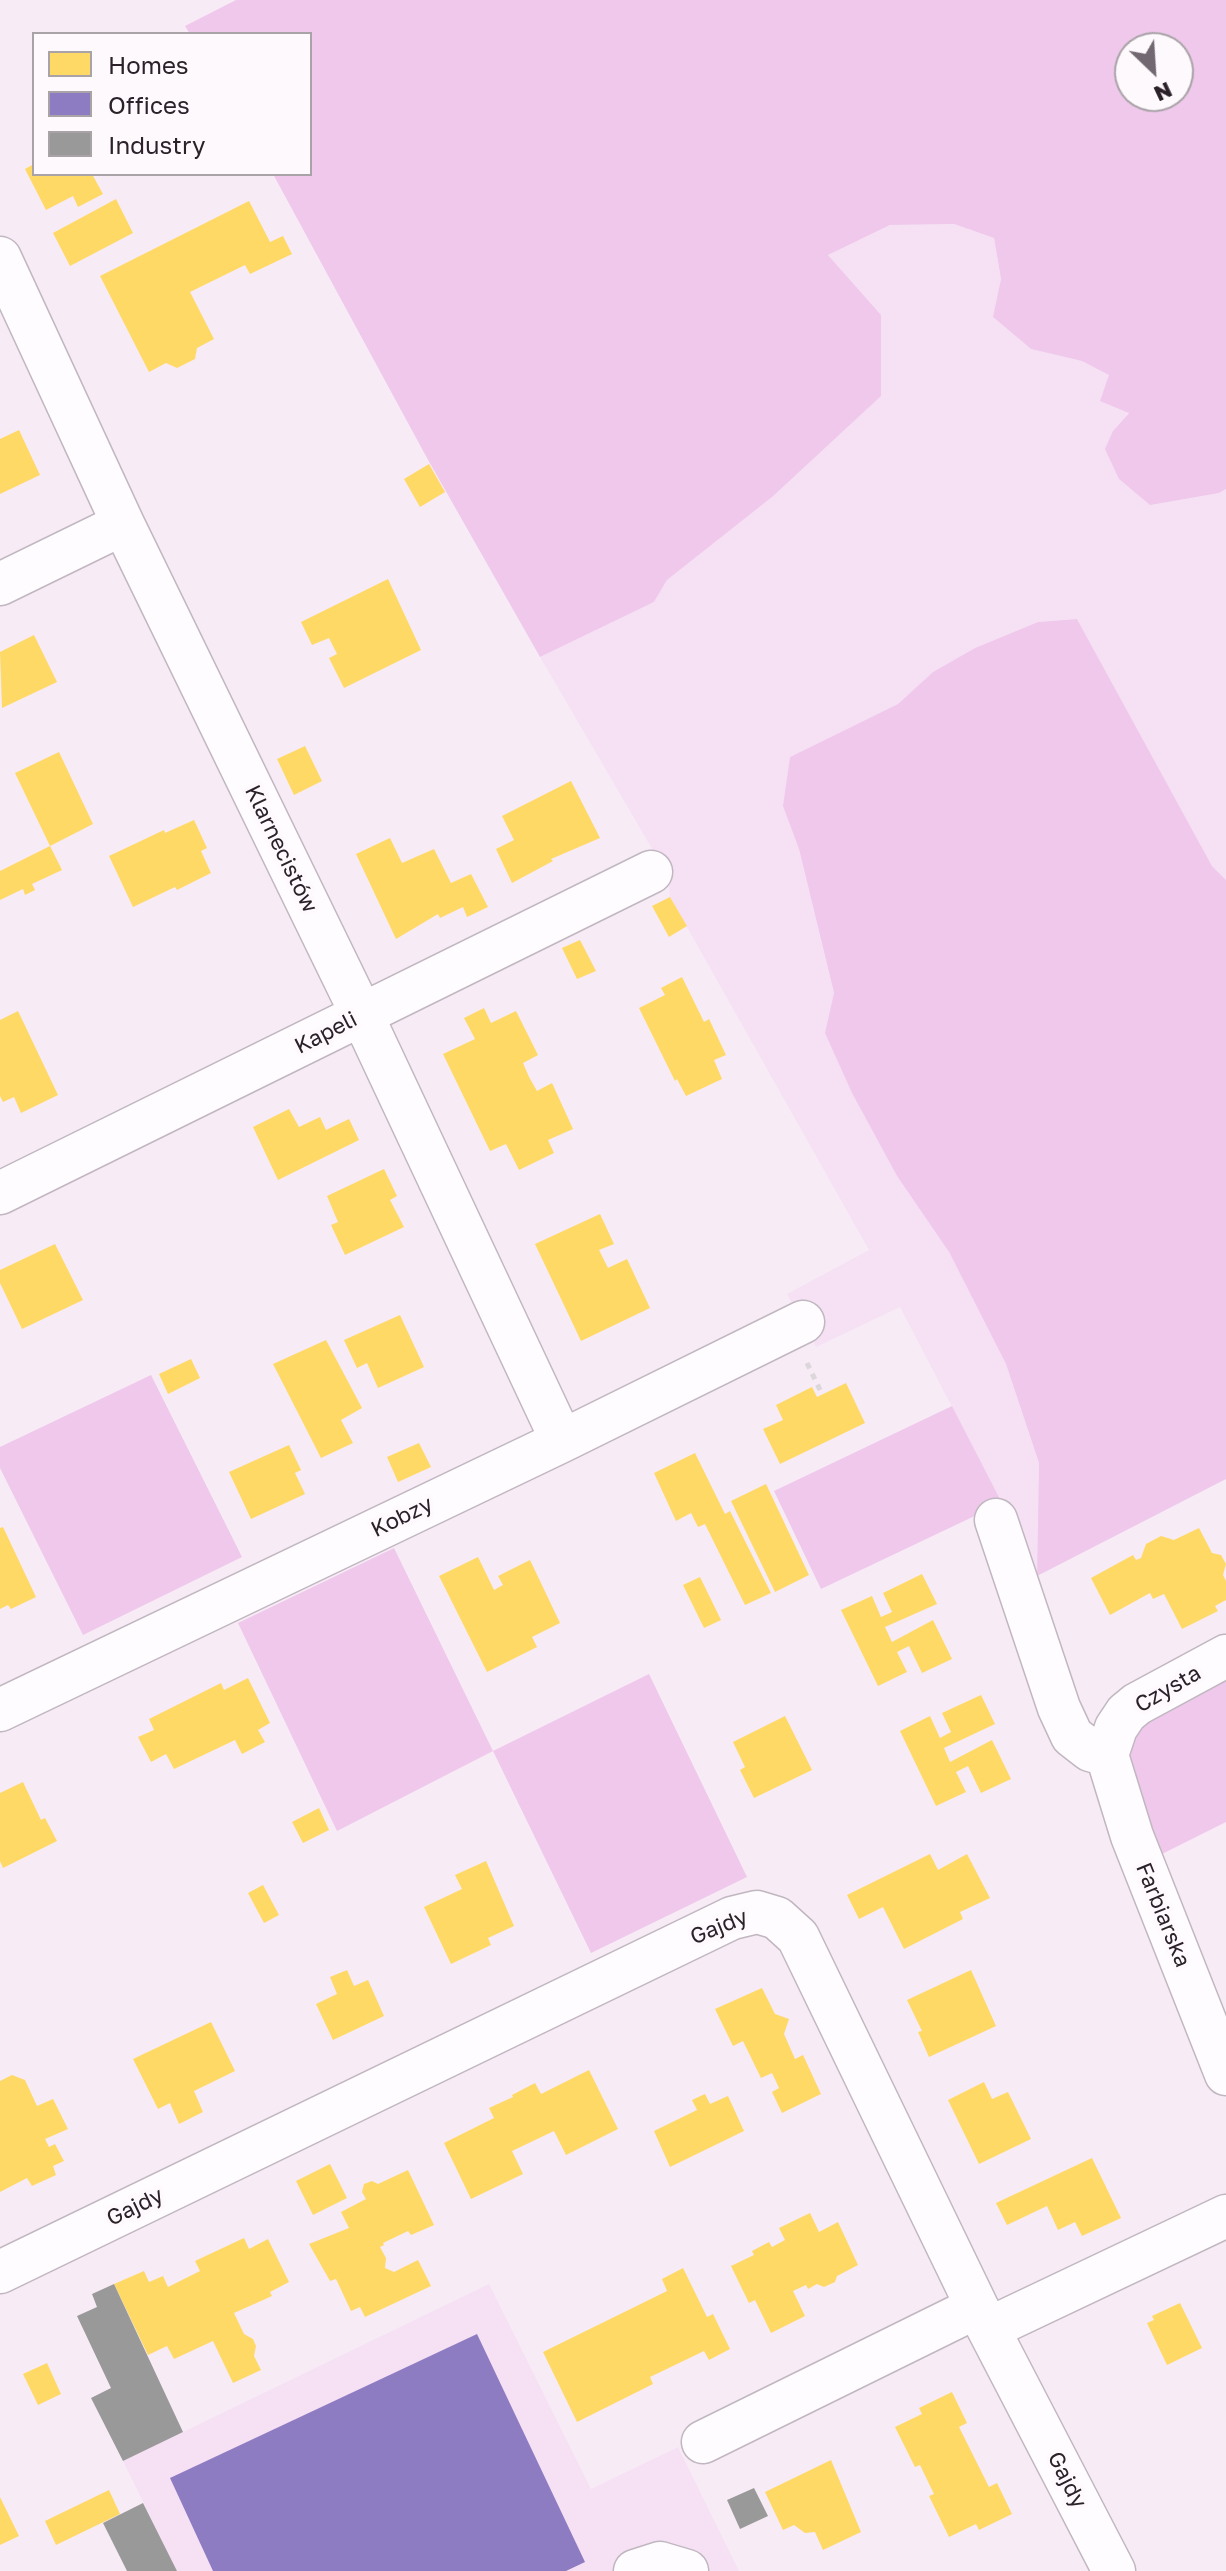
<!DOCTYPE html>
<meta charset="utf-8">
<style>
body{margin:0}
#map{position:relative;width:1226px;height:2571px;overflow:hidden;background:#f7ebf6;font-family:"Golos Text",sans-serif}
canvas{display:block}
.legend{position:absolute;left:32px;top:32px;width:280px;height:144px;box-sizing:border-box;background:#fef9fd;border:2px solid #a9a3a8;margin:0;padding:10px 14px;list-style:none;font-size:24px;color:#2a2129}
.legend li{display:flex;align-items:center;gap:16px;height:40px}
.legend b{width:40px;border:2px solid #a9a3a8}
.north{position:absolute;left:1114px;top:32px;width:80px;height:80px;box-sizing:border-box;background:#fef9fd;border:2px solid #a9a3a8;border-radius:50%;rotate:155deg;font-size:22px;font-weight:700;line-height:32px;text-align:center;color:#2a2129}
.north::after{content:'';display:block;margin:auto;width:28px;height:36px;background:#726871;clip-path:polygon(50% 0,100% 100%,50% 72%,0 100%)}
</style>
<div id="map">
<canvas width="1226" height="2571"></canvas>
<ul class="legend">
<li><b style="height:22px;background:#ffd966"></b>Homes</li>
<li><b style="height:22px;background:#8e7cc3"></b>Offices</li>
<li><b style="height:22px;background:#999"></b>Industry</li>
</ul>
<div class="north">N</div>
</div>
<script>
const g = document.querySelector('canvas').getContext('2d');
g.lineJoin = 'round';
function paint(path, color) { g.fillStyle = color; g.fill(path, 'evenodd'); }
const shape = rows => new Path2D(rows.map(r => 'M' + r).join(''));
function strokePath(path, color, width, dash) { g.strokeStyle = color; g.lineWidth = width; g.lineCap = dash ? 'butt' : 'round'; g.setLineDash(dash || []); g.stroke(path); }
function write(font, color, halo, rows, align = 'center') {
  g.font = font + ' "Golos Text",sans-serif'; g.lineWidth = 8; g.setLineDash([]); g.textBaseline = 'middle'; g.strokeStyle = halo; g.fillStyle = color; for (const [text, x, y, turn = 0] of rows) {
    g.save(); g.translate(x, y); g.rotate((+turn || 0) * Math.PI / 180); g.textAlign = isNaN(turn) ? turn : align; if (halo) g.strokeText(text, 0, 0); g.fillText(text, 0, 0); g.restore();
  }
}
const built = shape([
 [954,224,994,238,1001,279,994,318,1031,349,1082,361,1110,375,1129,412,1113,431,1119,479,1150,504,1219,493,1226,489,1226,880,1212,866,1077,619,1038,622,975,648,933,672,898,704,790,757,784,806,799,849,834,994,826,1033,852,1093,897,1176,949,1252,1006,1364,1039,1463,1037,1576,1002,1503,900,1307,816,1347,787,1294,869,1250,670,897,669,886,651,847,540,657,654,602,667,580,772,497,881,315,828,255,890,225],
 [489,2284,591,2489,678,2447,739,2571,177,2571,123,2461]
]);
const green = shape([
 [236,0,1226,0,1226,489,1219,493,1150,505,1119,479,1105,449,1113,431,1129,413,1100,401,1109,375,1082,361,1031,349,993,317,1001,279,994,238,954,224,890,225,828,255,881,315,881,396,772,497,667,580,654,602,540,657,427,458,273,174,310,174,310,34,190,34,185,26],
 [1130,48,1178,48,1178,96,1130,96],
 [1077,619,1212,866,1226,880,1226,1479,1037,1576,1039,1463,1006,1364,949,1252,897,1176,852,1093,825,1033,834,993,799,849,783,806,790,757,898,704,933,672,975,648,1038,622],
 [151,1375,242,1557,83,1635,0,1468,0,1447],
 [952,1406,1002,1503,821,1589,774,1491],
 [394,1548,493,1751,649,1674,747,1877,591,1953,493,1751,337,1831,238,1623],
 [1226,1670,1226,1822,1158,1856,1127,1778,1132,1742,1147,1712]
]);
const homes = shape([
 [34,164,34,174,92,174,103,194,78,207,73,196,46,210,25,169],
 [116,199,133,233,70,266,53,233],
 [249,201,270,242,283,236,292,254,250,274,245,265,190,292,214,339,197,348,195,359,177,368,166,363,149,372,100,276],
 [19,430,40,475,0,494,0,439],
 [429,464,445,492,420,507,404,479],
 [388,579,421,650,344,688,329,658,337,654,329,638,312,645,301,622],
 [34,635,57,682,2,708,0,652],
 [305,746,322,781,294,795,277,759],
 [59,752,93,824,50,846,15,773],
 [571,781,600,838,551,859,553,861,512,883,496,849,514,840,502,816],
 [194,820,207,848,201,851,211,873,177,890,175,887,133,907,109,856,164,830,165,833],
 [390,838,402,863,434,849,451,883,471,874,488,907,467,917,463,907,440,918,438,914,396,939,356,854],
 [50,846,62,870,32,884,35,890,25,895,23,889,0,900,0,871],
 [670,897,687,926,669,937,652,906],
 [580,940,596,971,577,979,562,948],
 [682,977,704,1022,709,1019,726,1055,714,1060,722,1079,686,1096,677,1079,675,1081,639,1008,665,995,661,988],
 [484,1008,491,1023,516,1011,538,1055,523,1063,529,1077,537,1091,552,1083,573,1129,548,1140,554,1153,519,1170,506,1144,490,1151,443,1054,475,1039,464,1018],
 [18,1011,58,1095,21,1113,14,1097,3,1102,0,1096,0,1020],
 [289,1109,299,1127,320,1117,326,1130,349,1119,359,1140,278,1180,253,1127],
 [384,1169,397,1196,390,1200,404,1227,345,1255,331,1225,338,1222,327,1196],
 [600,1214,614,1244,599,1250,608,1268,627,1259,650,1308,581,1341,535,1244],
 [55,1244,83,1300,22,1329,0,1283,0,1270],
 [400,1315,424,1367,378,1388,367,1363,357,1368,344,1340],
 [326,1340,362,1408,341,1420,353,1443,321,1458,273,1364],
 [191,1359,200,1378,168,1394,159,1374],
 [846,1383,865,1423,780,1464,763,1429,783,1420,776,1405,812,1387,817,1397],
 [419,1443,431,1467,398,1482,387,1457],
 [289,1445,301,1470,295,1473,305,1494,251,1519,229,1472],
 [695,1453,725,1514,730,1511,771,1593,745,1605,705,1524,698,1527,691,1513,676,1521,654,1473],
 [766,1484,809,1575,775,1592,731,1501],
 [3,1527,36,1597,11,1609,8,1605,0,1609,0,1528],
 [1199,1528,1212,1553,1221,1555,1226,1564,1223,1575,1226,1581,1226,1600,1215,1606,1218,1611,1182,1629,1164,1594,1153,1599,1150,1593,1110,1615,1091,1578,1133,1555,1136,1560,1141,1558,1146,1544,1161,1536,1174,1540],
 [478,1557,494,1590,503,1585,498,1576,530,1560,560,1623,532,1637,537,1647,487,1672,439,1576],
 [922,1574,937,1604,885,1627,892,1642,933,1620,952,1659,922,1673,909,1646,897,1652,907,1672,878,1686,841,1610,872,1596,881,1617,892,1612,883,1593],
 [700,1577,721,1620,704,1628,683,1585],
 [248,1678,270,1723,258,1730,265,1742,242,1754,235,1740,174,1769,166,1754,151,1762,138,1737,154,1730,149,1719,221,1683,224,1690],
 [981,1695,995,1724,944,1748,950,1762,992,1740,1011,1779,981,1793,968,1766,956,1772,966,1792,936,1806,900,1731,930,1716,940,1738,951,1732,942,1713],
 [785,1716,812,1770,754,1798,740,1770,745,1767,733,1742],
 [23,1782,41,1820,45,1818,57,1841,3,1868,0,1861,0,1793],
 [319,1808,329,1830,303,1843,292,1822],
 [930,1854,938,1870,967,1854,990,1898,960,1912,963,1919,904,1949,883,1907,859,1919,847,1895],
 [486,1861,514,1926,488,1938,491,1945,451,1964,424,1907,462,1889,455,1875],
 [263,1885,279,1915,264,1923,248,1893],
 [347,1970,354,1986,368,1980,384,2016,333,2040,316,2004,337,1994,330,1977],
 [971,1970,996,2026,929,2057,918,2032,922,2031,907,2000],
 [762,1988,775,2014,789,2019,784,2034,795,2059,803,2055,821,2094,782,2113,772,2092,779,2088,772,2073,761,2078,743,2041,733,2046,715,2009],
 [211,2022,235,2071,194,2091,203,2112,179,2124,170,2103,158,2109,133,2059],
 [589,2070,618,2129,566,2155,554,2131,512,2151,523,2174,471,2199,444,2143,494,2118,489,2108,513,2097,512,2095,535,2083,541,2094],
 [12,2075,25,2080,37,2106,53,2099,68,2129,45,2139,49,2147,55,2144,64,2161,53,2166,56,2175,32,2186,27,2178,0,2192,0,2081],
 [984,2082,992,2099,1008,2092,1031,2139,979,2164,948,2100],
 [705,2094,710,2104,728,2096,744,2131,670,2167,654,2131,697,2110,692,2100],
 [1092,2158,1121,2218,1082,2236,1075,2222,1058,2230,1047,2206,1007,2225,996,2203],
 [330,2164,347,2198,313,2215,296,2181],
 [408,2170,434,2225,411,2235,408,2231,383,2243,384,2245,380,2247,386,2258,385,2268,394,2272,418,2260,431,2286,365,2317,360,2307,351,2311,336,2279,330,2281,309,2244,349,2228,341,2212,366,2199,362,2192,364,2184,372,2181,378,2184],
 [810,2213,819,2232,838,2222,858,2265,837,2276,835,2282,824,2287,817,2284,808,2289,806,2285,793,2291,805,2316,771,2333,755,2300,749,2303,731,2266,754,2255,752,2251,769,2242,772,2247,785,2240,779,2228],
 [244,2238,249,2249,268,2239,289,2282,270,2292,272,2296,234,2313,244,2334,253,2339,256,2346,254,2356,261,2370,233,2383,213,2341,174,2359,167,2346,148,2355,114,2284,144,2271,149,2282,163,2276,168,2287,200,2271,195,2261],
 [683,2268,707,2317,713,2314,730,2349,709,2360,704,2351,650,2377,653,2384,577,2422,543,2352,667,2291,662,2279],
 [1180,2303,1202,2348,1167,2365,1147,2323,1154,2320,1152,2316],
 [47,2363,61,2394,38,2405,23,2374],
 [952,2392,967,2423,959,2427,989,2487,997,2483,1012,2514,979,2530,976,2524,949,2537,929,2496,934,2494,920,2465,915,2467,895,2427,922,2414,919,2408],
 [831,2460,861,2532,823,2550,815,2532,805,2533,794,2525,783,2530,765,2492],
 [109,2490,120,2514,56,2545,45,2521],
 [0,2497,19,2536,0,2545]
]);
const offices = shape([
 [477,2334,585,2562,566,2571,213,2571,170,2478]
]);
const industry = shape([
 [114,2284,183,2432,123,2461,91,2398,111,2388,77,2316,97,2307,92,2294],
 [754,2488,768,2516,740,2529,727,2500],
 [143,2503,177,2571,127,2571,103,2523]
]);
const path = shape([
 [807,1363,822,1394]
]);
const minor = shape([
 [0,258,123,524,362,1015,562,1441],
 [0,584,123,524],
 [0,1193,651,872],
 [996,1520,1059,1708,1072,1736,1090,1750,1107,1755],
 [1226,1656,1137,1704,1126,1713,1116,1728,1107,1755,1132,1836,1226,2074],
 [0,1710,562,1441,803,1322],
 [0,2272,732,1918,757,1912,777,1918,798,1937,977,2307,1114,2571],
 [990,2328,1226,2216],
 [703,2442,977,2307],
 [635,2571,660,2563,687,2571]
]);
const streetNames = [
 ["Klarnecistów",281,849,64],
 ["Kapeli",326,1033,-27],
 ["Kobzy",402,1517,-26],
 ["Czysta",1168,1689,-30],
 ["Farbiarska",1163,1915,68],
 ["Gajdy",719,1927,-22],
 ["Gajdy",135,2207,-26],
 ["Gajdy",1067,2480,63]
];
paint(built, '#f6e1f4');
paint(green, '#efc8eb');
paint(homes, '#ffd966');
paint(offices, '#8e7cc3');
paint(industry, '#999');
strokePath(minor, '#c1b7c0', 45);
strokePath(path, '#dbd7da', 5, [6, 6]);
strokePath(minor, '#fefcfe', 42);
write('22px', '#2a2129', '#fef9fd', streetNames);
</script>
